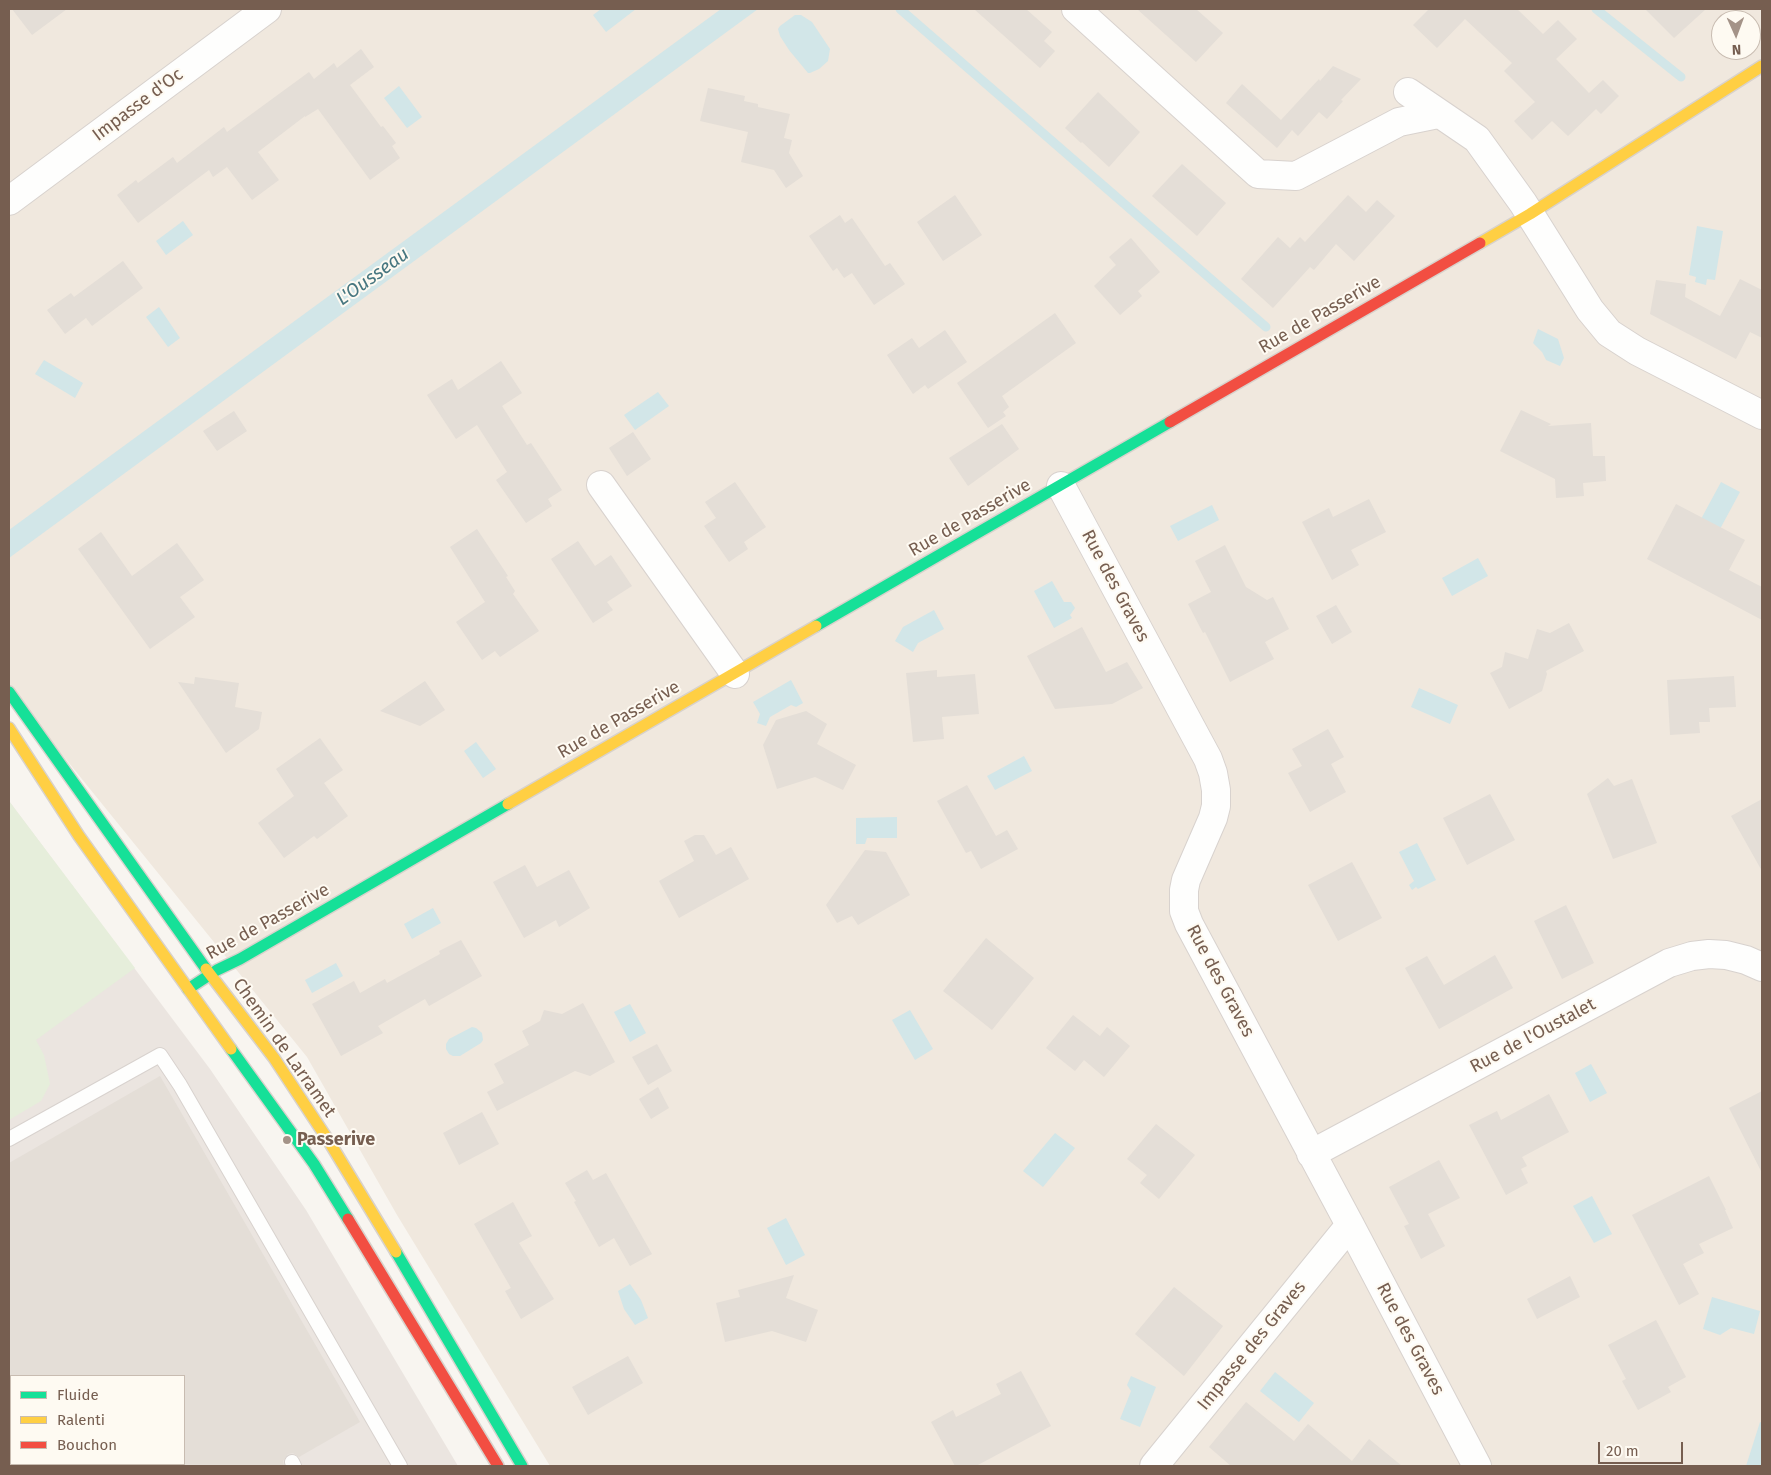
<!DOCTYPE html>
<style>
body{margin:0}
#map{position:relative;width:1771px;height:1475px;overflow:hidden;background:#f8f5f0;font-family:"Fira Sans",sans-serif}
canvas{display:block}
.frame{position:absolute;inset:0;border:10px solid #765e50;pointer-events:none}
.legend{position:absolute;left:10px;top:1375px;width:175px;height:90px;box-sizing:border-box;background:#fefaf2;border:1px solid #c8bcb1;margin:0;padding:6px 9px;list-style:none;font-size:15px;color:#765e50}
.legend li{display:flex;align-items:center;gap:10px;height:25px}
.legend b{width:25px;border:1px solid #c8bcb1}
.north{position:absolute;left:1711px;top:10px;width:50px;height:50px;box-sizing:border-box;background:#fefaf2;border:1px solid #c8bcb1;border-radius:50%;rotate:178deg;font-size:14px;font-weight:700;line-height:20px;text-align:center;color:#765e50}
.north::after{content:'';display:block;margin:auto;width:18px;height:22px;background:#a49388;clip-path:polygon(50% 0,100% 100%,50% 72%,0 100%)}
.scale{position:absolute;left:1598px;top:1442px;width:85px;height:22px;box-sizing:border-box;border:2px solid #765e50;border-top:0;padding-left:6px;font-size:15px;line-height:18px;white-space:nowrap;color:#765e50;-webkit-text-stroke:4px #fefaf2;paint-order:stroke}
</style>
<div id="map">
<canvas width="1771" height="1475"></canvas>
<div class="frame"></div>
<ul class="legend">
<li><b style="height:6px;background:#16e098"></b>Fluide</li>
<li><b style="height:6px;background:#ffcf43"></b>Ralenti</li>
<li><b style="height:6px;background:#f24e42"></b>Bouchon</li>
</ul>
<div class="north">N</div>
<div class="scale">20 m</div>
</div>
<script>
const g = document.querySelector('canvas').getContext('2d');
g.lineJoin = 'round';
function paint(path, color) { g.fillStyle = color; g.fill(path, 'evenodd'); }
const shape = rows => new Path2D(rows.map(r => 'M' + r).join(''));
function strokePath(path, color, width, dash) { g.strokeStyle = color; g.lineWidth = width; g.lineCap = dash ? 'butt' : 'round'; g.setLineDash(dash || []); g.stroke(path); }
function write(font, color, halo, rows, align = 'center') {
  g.font = font + ' "Fira Sans",sans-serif'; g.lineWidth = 4; g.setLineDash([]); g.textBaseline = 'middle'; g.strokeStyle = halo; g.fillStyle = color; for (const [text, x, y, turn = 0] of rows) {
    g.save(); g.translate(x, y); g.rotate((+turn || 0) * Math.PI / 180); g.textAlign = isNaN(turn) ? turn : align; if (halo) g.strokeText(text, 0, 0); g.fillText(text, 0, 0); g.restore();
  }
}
const residential = shape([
 [9,9,1762,9,1762,1466,550,1466,397,1215,307,1057,9,689],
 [1721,20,1751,20,1751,50,1721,50]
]);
const industrial = shape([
 [9,801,210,1069,306,1210,458,1466,9,1466],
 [11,1376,184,1376,184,1464,11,1464]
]);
const green = shape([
 [9,801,135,968,36,1040,44,1055,50,1084,41,1101,9,1120]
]);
const water = shape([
 [601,9,636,9,606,32,593,15],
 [721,9,758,9,9,558,9,530],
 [795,15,801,15,812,22,830,49,828,61,819,69,810,73,808,73,789,50,780,36,778,29,780,26],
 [399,86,422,117,407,128,384,98],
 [183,221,193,235,166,255,156,241],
 [1697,226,1723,231,1715,280,1707,279,1706,285,1695,282,1696,277,1689,275],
 [159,307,180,338,168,347,146,317],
 [1538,329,1558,339,1564,358,1560,366,1546,360,1542,352,1533,343],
 [44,360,83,383,75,398,35,374],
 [658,392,669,406,635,430,624,415],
 [1721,482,1740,492,1720,529,1701,519],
 [1212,505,1219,520,1178,541,1170,526],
 [1478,558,1488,576,1452,596,1442,578],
 [1052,581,1064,602,1071,602,1075,608,1070,615,1072,618,1054,628,1034,591],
 [934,610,944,629,918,643,913,652,895,641,903,627],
 [791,680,803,703,796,707,791,705,770,717,766,726,757,723,760,714,753,702],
 [1419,688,1458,705,1450,724,1411,707],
 [476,742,496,769,483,778,464,751],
 [1024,756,1032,771,995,790,987,776],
 [897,817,897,838,867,838,865,844,856,844,856,818],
 [1417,843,1436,880,1418,889,1416,887,1412,890,1409,885,1414,881,1399,852],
 [433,908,441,923,412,939,404,924],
 [336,963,343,976,312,993,305,980],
 [630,1004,646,1033,630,1042,614,1012],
 [910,1010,933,1049,915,1060,892,1020],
 [472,1027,476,1028,482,1033,483,1040,481,1043,460,1056,453,1056,449,1054,446,1049,446,1044,449,1039],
 [1591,1064,1607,1093,1590,1102,1575,1073],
 [1055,1133,1075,1148,1043,1187,1023,1171],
 [1592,1196,1612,1234,1594,1243,1573,1206],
 [786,1218,805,1255,786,1265,767,1228],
 [630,1284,641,1300,648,1318,635,1325,624,1309,618,1291],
 [1712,1297,1760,1311,1754,1334,1731,1328,1720,1335,1703,1329],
 [1275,1372,1314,1403,1299,1422,1260,1391],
 [1131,1376,1156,1387,1140,1427,1120,1419,1131,1391,1127,1385],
 [1760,1422,1762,1423,1762,1466,1746,1466]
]);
const stream = shape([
 [900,9,1266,327],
 [1596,9,1681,77]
]);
const building = shape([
 [12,9,67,9,32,35],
 [974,9,1026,9,1052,32,1044,41,1055,51,1040,68],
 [1137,9,1196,9,1223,33,1196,62],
 [1429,9,1517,9,1543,34,1558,20,1577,39,1556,59,1589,93,1603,80,1619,96,1601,114,1596,109,1568,136,1552,121,1532,140,1514,121,1535,102,1504,71,1512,63,1465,19,1437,48,1413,25],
 [1645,9,1706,9,1674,38],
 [361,49,374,67,350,85,381,127,383,126,396,143,392,146,400,158,370,180,318,109,305,117,305,116,258,152,279,180,252,200,227,167,213,177,209,170,138,223,117,195,136,180,138,183,173,157,177,163,224,127,227,132,309,72,314,79,334,63,337,68],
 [1333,66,1361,79,1341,100,1343,101,1327,119,1319,112,1298,136,1292,130,1277,148,1226,103,1242,84,1281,120,1319,79,1320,81],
 [708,88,745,96,744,101,758,104,758,107,790,114,784,138,792,140,789,153,803,176,786,188,774,170,741,162,748,132,700,121],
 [1098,92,1140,132,1109,167,1082,142,1081,143,1065,128],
 [1182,164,1226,203,1197,236,1152,196],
 [955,195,982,235,943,261,917,222],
 [1348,195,1366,212,1377,200,1395,216,1354,261,1336,244,1314,270,1310,267,1273,308,1241,279,1278,237,1290,248,1300,237,1305,242],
 [840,215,845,223,852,218,885,266,890,263,905,284,874,305,852,273,844,278,837,268,833,271,809,236],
 [1131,238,1160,272,1138,291,1142,296,1120,315,1094,286,1116,265,1109,257],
 [123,261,143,288,92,326,86,318,65,334,47,310,71,293,74,297],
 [1740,279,1762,290,1762,338,1750,332,1736,359,1650,314,1656,280,1686,284,1685,297,1720,316],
 [1055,313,1076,343,1002,396,1009,407,1003,412,1006,416,988,428,957,383],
 [945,330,967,362,928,389,925,385,913,394,887,355,912,338,919,348],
 [501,361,522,393,502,406,527,445,531,443,562,490,548,499,552,506,526,523,496,480,507,472,477,425,456,439,427,395,452,379,458,390],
 [1521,410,1551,424,1548,426,1591,423,1593,456,1605,456,1606,481,1583,483,1584,496,1556,498,1555,479,1500,451],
 [234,411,247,431,217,451,203,431],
 [1002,424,1019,449,968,486,949,458],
 [633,432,651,459,627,476,609,448],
 [735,482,766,527,744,542,748,549,729,562,704,526,716,518,705,502],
 [1369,499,1386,532,1351,550,1359,565,1332,580,1302,522,1329,508,1333,517],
 [1676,504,1745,540,1729,570,1762,587,1762,620,1647,559],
 [477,529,508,576,506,577,515,591,513,594,539,631,500,657,495,651,482,660,456,622,485,602,450,547],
 [101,532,132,576,177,543,204,580,180,597,195,617,150,649,78,549],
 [578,541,595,566,611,555,632,586,607,602,613,610,593,623,551,559],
 [1225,545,1246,587,1267,600,1273,597,1289,629,1265,642,1274,659,1230,682,1205,632,1203,633,1188,604,1211,592,1195,561],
 [1336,605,1352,632,1332,644,1316,616],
 [1569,623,1584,651,1546,671,1547,674,1542,691,1509,709,1490,673,1502,667,1505,652,1528,659,1537,629,1550,633],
 [1082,627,1106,672,1127,662,1143,688,1112,704,1055,709,1027,656],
 [937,670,937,677,975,674,979,714,942,717,944,739,913,742,906,673],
 [1734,676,1736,707,1709,708,1710,722,1699,722,1700,733,1670,735,1667,680],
 [195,677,239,683,235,707,262,712,259,729,226,753,178,682,194,684],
 [425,681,445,710,420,726,380,711],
 [806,711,827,724,817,744,856,765,843,790,815,777,777,789,763,745,776,720],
 [1328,729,1344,757,1331,764,1346,792,1310,812,1288,773,1302,766,1292,749],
 [320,738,343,770,324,783,348,816,317,839,314,836,284,858,258,823,294,796,276,769],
 [1608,778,1614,786,1632,779,1657,843,1613,859,1587,794],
 [967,785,996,836,1007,830,1018,849,981,869,971,851,966,853,937,801],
 [1490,794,1515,840,1467,865,1443,818],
 [1762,799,1762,871,1731,816],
 [695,835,704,835,716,855,731,847,749,879,679,918,659,881,694,861,684,841],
 [865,850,886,852,910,895,858,925,852,916,837,923,826,905],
 [1352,862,1382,918,1338,941,1308,885],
 [525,865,537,887,569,870,590,908,559,927,556,920,524,938,493,882],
 [1566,905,1594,963,1562,979,1534,921],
 [986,938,1034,978,992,1030,943,991],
 [461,940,482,976,429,1006,425,999,378,1026,383,1033,341,1056,312,1004,354,981,360,993,385,979,387,983,440,954,439,951],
 [1495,955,1513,988,1439,1029,1405,968,1427,956,1444,985],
 [583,1003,615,1062,590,1076,575,1071,497,1111,487,1092,504,1083,494,1064,529,1045,522,1031,540,1021,544,1010,562,1014],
 [1073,1015,1100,1036,1107,1027,1130,1046,1104,1077,1084,1060,1075,1071,1046,1048],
 [657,1044,672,1071,648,1085,632,1057],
 [160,1076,360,1422,299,1457,293,1453,288,1454,283,1461,284,1466,184,1466,184,1376,9,1376,9,1163],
 [658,1087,669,1108,651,1119,639,1099],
 [1762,1091,1762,1173,1729,1108],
 [1549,1094,1569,1132,1522,1157,1527,1166,1521,1169,1528,1183,1506,1195,1469,1125,1497,1111,1501,1120],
 [482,1112,499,1144,459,1165,443,1133],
 [1156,1124,1195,1155,1159,1199,1140,1183,1147,1175,1127,1159],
 [1439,1160,1460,1198,1428,1214,1445,1246,1421,1259,1404,1226,1409,1224,1389,1187],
 [587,1170,593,1180,606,1173,652,1254,630,1266,614,1238,599,1247,574,1202,576,1201,565,1183],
 [1709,1176,1726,1210,1725,1210,1733,1228,1699,1244,1704,1253,1683,1264,1699,1294,1679,1305,1632,1215],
 [513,1202,532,1236,519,1243,554,1299,521,1319,505,1291,511,1288,474,1224],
 [794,1275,786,1298,818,1310,806,1342,772,1331,725,1342,716,1303,740,1297,738,1290],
 [1570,1276,1580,1297,1537,1319,1527,1299],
 [1174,1287,1223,1326,1184,1376,1135,1334],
 [1656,1320,1686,1377,1668,1387,1671,1392,1638,1410,1622,1381,1626,1379,1608,1345],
 [628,1356,643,1383,588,1415,572,1387],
 [1021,1371,1051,1426,976,1466,955,1466,931,1422,953,1410,956,1417,1001,1394,996,1384],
 [1246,1402,1294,1441,1308,1424,1352,1461,1369,1439,1402,1466,1231,1466,1209,1447]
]);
const lane = shape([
 [9,1139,160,1055,180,1085,400,1466],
 [292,1462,294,1466]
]);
const street = shape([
 [1076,9,1258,174,1296,176,1399,122,1438,114],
 [1408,92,1477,139,1523,203,1590,310,1609,333,1637,351,1762,415],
 [9,201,267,9],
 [601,485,735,674],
 [1061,486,1208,759,1213,773,1216,790,1216,806,1213,818,1186,880,1184,890,1184,911,1189,924,1350,1225,1477,1466],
 [1311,1154,1669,963,1692,956,1709,954,1726,955,1746,960,1762,967],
 [1154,1466,1350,1225]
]);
const fast = shape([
 [816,626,1170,422],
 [9,692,206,969],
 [188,989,217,970,240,959,508,804],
 [231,1049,314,1164,348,1219],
 [396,1252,522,1466]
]);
const slow = shape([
 [1480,243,1530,214,1762,66],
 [9,728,79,836,231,1049],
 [508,804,816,626],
 [206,969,274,1058,330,1143,396,1252]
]);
const jam = shape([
 [1170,422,1480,243],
 [348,1219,498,1466]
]);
const markers = [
 [287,1140,5,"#a49388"]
];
const streetNames = [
 ["Impasse d'Oc",138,105,-37],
 ["Rue de Passerive",1320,315,-30],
 ["Rue de Passerive",970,518,-30],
 ["Rue des Graves",1115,586,62],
 ["Rue de Passerive",619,720,-30],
 ["Rue de Passerive",268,922,-29],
 ["Rue des Graves",1220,981,62],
 ["Rue de l'Oustalet",1533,1036,-28],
 ["Chemin de Larramet",284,1048,55],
 ["Rue des Graves",1410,1339,62],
 ["Impasse des Graves",1252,1346,-51]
];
const poiNames = [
 ["Passerive",297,1140]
];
const waterNames = [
 ["L'Ousseau",373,277,-36]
];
paint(residential, '#f0e8de');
paint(industrial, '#ebe5e0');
paint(green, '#e6eedb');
paint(water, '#d2e6e8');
strokePath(stream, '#d2e6e8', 9);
paint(building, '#e4ded7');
strokePath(lane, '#d8d2ce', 16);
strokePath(street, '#d8d2ce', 30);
strokePath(fast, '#d8d2cc', 14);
strokePath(slow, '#d8d2cc', 14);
strokePath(jam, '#d8d2cc', 14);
strokePath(lane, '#fefefd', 14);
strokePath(street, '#fefefd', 28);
strokePath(fast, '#16e098', 11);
strokePath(slow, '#ffcf43', 11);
strokePath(jam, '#f24e42', 11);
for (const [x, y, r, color] of markers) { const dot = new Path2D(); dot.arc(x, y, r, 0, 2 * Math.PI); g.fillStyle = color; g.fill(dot); strokePath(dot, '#fefaf2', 2); }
write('18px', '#765e50', '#fefaf2', streetNames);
write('bold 18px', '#765e50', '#fefaf2', poiNames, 'left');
write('italic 19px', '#477780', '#fefaf2', waterNames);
</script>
